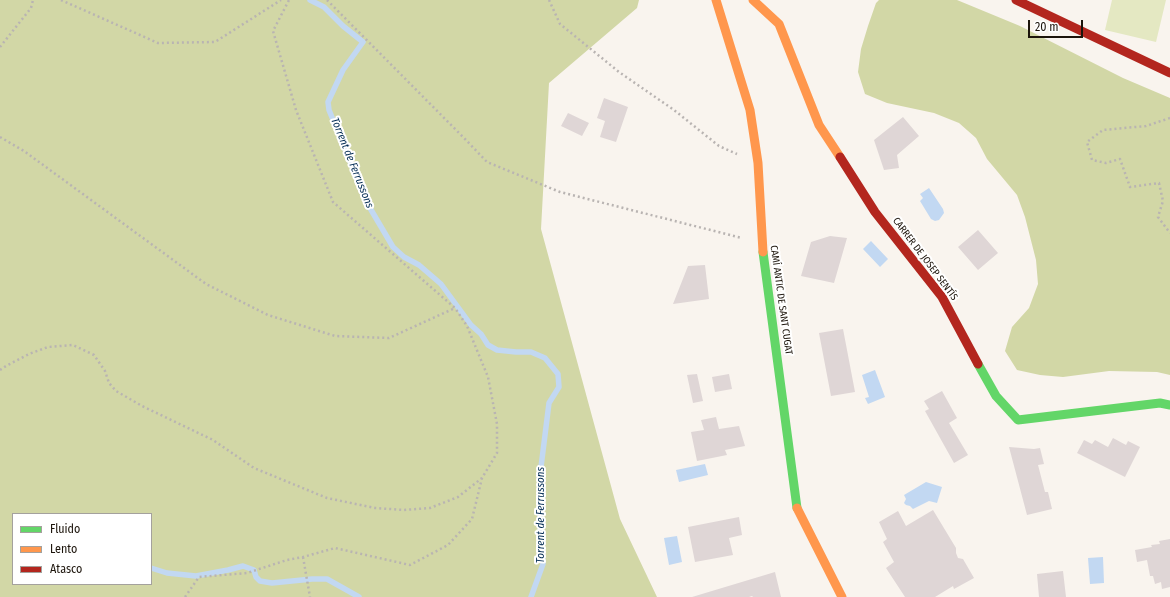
<!DOCTYPE html>
<meta charset="utf-8">
<style>
body{margin:0}
#map{position:relative;width:1170px;height:597px;overflow:hidden;background:#f9f4ee;font-family:"Fira Sans Condensed",sans-serif}
canvas{display:block}
.legend{position:absolute;left:12px;top:513px;width:140px;height:72px;box-sizing:border-box;background:#fff;border:1px solid #a4a19d;margin:0;padding:5px 7px;list-style:none;font-size:12px;color:#1c140b}
.legend li{display:flex;align-items:center;gap:8px;height:20px}
.legend b{width:20px;border:1px solid #a4a19d}
.scale{position:absolute;left:1028px;top:20px;width:55px;height:18px;box-sizing:border-box;border:2px solid #1c140b;border-top:0;padding-left:5px;font-size:12px;line-height:14px;white-space:nowrap;color:#1c140b;-webkit-text-stroke:3px #fff;paint-order:stroke}
</style>
<div id="map">
<canvas width="1170" height="597"></canvas>
<ul class="legend">
<li><b style="height:5px;background:#63d668"></b>Fluido</li>
<li><b style="height:5px;background:#ff974d"></b>Lento</li>
<li><b style="height:5px;background:#b3261e"></b>Atasco</li>
</ul>
<div class="scale">20 m</div>
</div>
<script>
const g = document.querySelector('canvas').getContext('2d');
g.lineJoin = 'round';
function paint(path, color) { g.fillStyle = color; g.fill(path, 'evenodd'); }
const shape = rows => new Path2D(rows.map(r => 'M' + r).join(''));
function strokePath(path, color, width, dash) { g.strokeStyle = color; g.lineWidth = width; g.lineCap = dash ? 'butt' : 'round'; g.setLineDash(dash || []); g.stroke(path); }
function write(font, color, halo, rows, align = 'center') {
  g.font = font + ' "Fira Sans Condensed",sans-serif'; g.lineWidth = 4; g.setLineDash([]); g.textBaseline = 'middle'; g.strokeStyle = halo; g.fillStyle = color; for (const [text, x, y, turn = 0] of rows) {
    g.save(); g.translate(x, y); g.rotate((+turn || 0) * Math.PI / 180); g.textAlign = isNaN(turn) ? turn : align; if (halo) g.strokeText(text, 0, 0); g.fillText(text, 0, 0); g.restore();
  }
}
const green = shape([
 [1112,0,1166,0,1156,42,1105,30]
]);
const forest = shape([
 [0,0,639,0,637,8,549,83,541,229,620,519,657,597,0,597],
 [13,514,151,514,151,584,13,584],
 [879,0,957,0,1020,26,1123,78,1170,98,1170,375,1157,372,1109,371,1063,377,1040,375,1017,370,1005,351,1012,327,1029,308,1038,284,1036,260,1025,217,1017,195,987,159,976,138,959,123,934,113,887,103,865,94,858,72,861,49,868,26,876,3]
]);
const water = shape([
 [929,188,943,209,944,213,939,220,935,221,931,219,920,201,923,198,920,194],
 [871,241,888,259,880,267,863,249],
 [875,370,885,397,868,404,865,398,869,397,862,375],
 [705,464,708,475,679,482,676,470],
 [926,482,942,487,937,503,929,501,913,509,910,506,906,505,904,503,906,499,904,495],
 [677,536,682,562,669,565,664,538],
 [1103,557,1104,583,1090,584,1088,558]
]);
const stream = shape([
 [310,0,324,7,343,26,363,42,343,70,328,102,329,110,367,203,393,247,404,257,419,265,441,284,471,325,481,334,488,345,497,350,516,352,531,352,545,358,558,374,559,387,549,403,540,475,540,522,543,564,531,597],
 [151,568,167,573,196,576,228,570,243,566,254,570,256,577,260,581,272,583,312,579,327,579,359,597]
]);
const building = shape([
 [604,98,628,107,616,142,600,137,605,121,597,118],
 [568,113,589,123,582,136,561,126],
 [903,117,919,136,897,155,899,168,884,170,874,140],
 [978,230,998,253,978,270,958,247],
 [830,236,847,238,834,283,801,276,811,242],
 [705,265,709,299,673,304,688,266],
 [843,329,855,392,831,396,819,333],
 [697,374,703,401,693,403,687,375],
 [729,374,732,389,715,392,712,377],
 [942,391,957,418,949,423,968,455,954,463,925,411,929,409,924,401],
 [716,417,719,429,739,426,745,446,725,450,727,455,697,461,691,432,704,430,701,420],
 [1113,438,1126,445,1128,441,1140,447,1125,477,1077,453,1084,440,1092,444,1095,440,1108,447],
 [1009,447,1034,449,1040,448,1044,464,1038,465,1045,492,1048,492,1052,509,1027,515],
 [933,510,956,548,956,553,958,558,963,559,974,578,954,589,953,586,935,597,905,597,886,568,894,562,883,542,887,539,879,522,898,511,906,526],
 [739,517,742,535,729,538,733,555,695,562,688,527],
 [1170,539,1170,587,1162,589,1161,582,1155,584,1153,576,1150,576,1147,560,1137,562,1135,550,1152,547,1151,545,1160,544,1159,541],
 [1063,571,1066,597,1039,597,1037,574],
 [775,572,781,597,753,597,752,596,749,597,692,597]
]);
const path = shape([
 [61,0,158,43,215,42,281,0],
 [327,0,465,139,487,162,560,192,742,238],
 [549,0,560,24,619,72,674,110,719,146,737,154],
 [0,47,31,8,33,0],
 [1170,118,1146,126,1103,130,1087,142,1092,160,1106,163,1120,159,1130,187,1159,183,1163,201,1158,217,1170,233],
 [0,137,24,151,206,284,268,315,335,336,389,338,455,308,333,202,296,110,273,31,289,0],
 [0,370,6,366,29,354,48,347,73,345,94,355,105,371,109,383,116,391,142,406,213,440,254,468,327,498,375,508,404,510,430,508,458,497,482,478,497,453,497,424,488,377,467,326,455,308],
 [303,557,310,597],
 [185,597,199,577,247,573,287,560,303,557,335,548,410,565,448,545,472,519,482,478]
]);
const fast = shape([
 [763,252,797,508],
 [978,364,996,396,1018,420,1160,403,1170,405]
]);
const slow = shape([
 [716,0,750,110,758,163,763,252],
 [753,0,779,24,819,125,840,157],
 [797,508,842,597]
]);
const jam = shape([
 [1016,0,1170,73],
 [840,157,875,212,942,297,978,364]
]);
const streetNames = [
 ["CARRER DE JOSEP SENTÍS",925,259,53],
 ["CAMÍ ANTIC DE SANT CUGAT",781,300,82]
];
const waterNames = [
 ["Torrent de Ferrussons",352,163,68],
 ["Torrent de Ferrussons",541,515,-90]
];
paint(green, '#e4e8c2');
paint(forest, '#d2d7a6');
paint(water, '#c2d8f2');
strokePath(stream, '#c2d8f2', 5.5);
paint(building, '#dfd6d6');
strokePath(path, '#b9b4b2', 2.5, [2, 3]);
strokePath(fast, '#63d668', 9);
strokePath(slow, '#ff974d', 9);
strokePath(jam, '#b3261e', 9);
write('10px', '#1c140b', '#fff', streetNames);
write('italic 11px', '#032c54', '#fff', waterNames);
</script>
